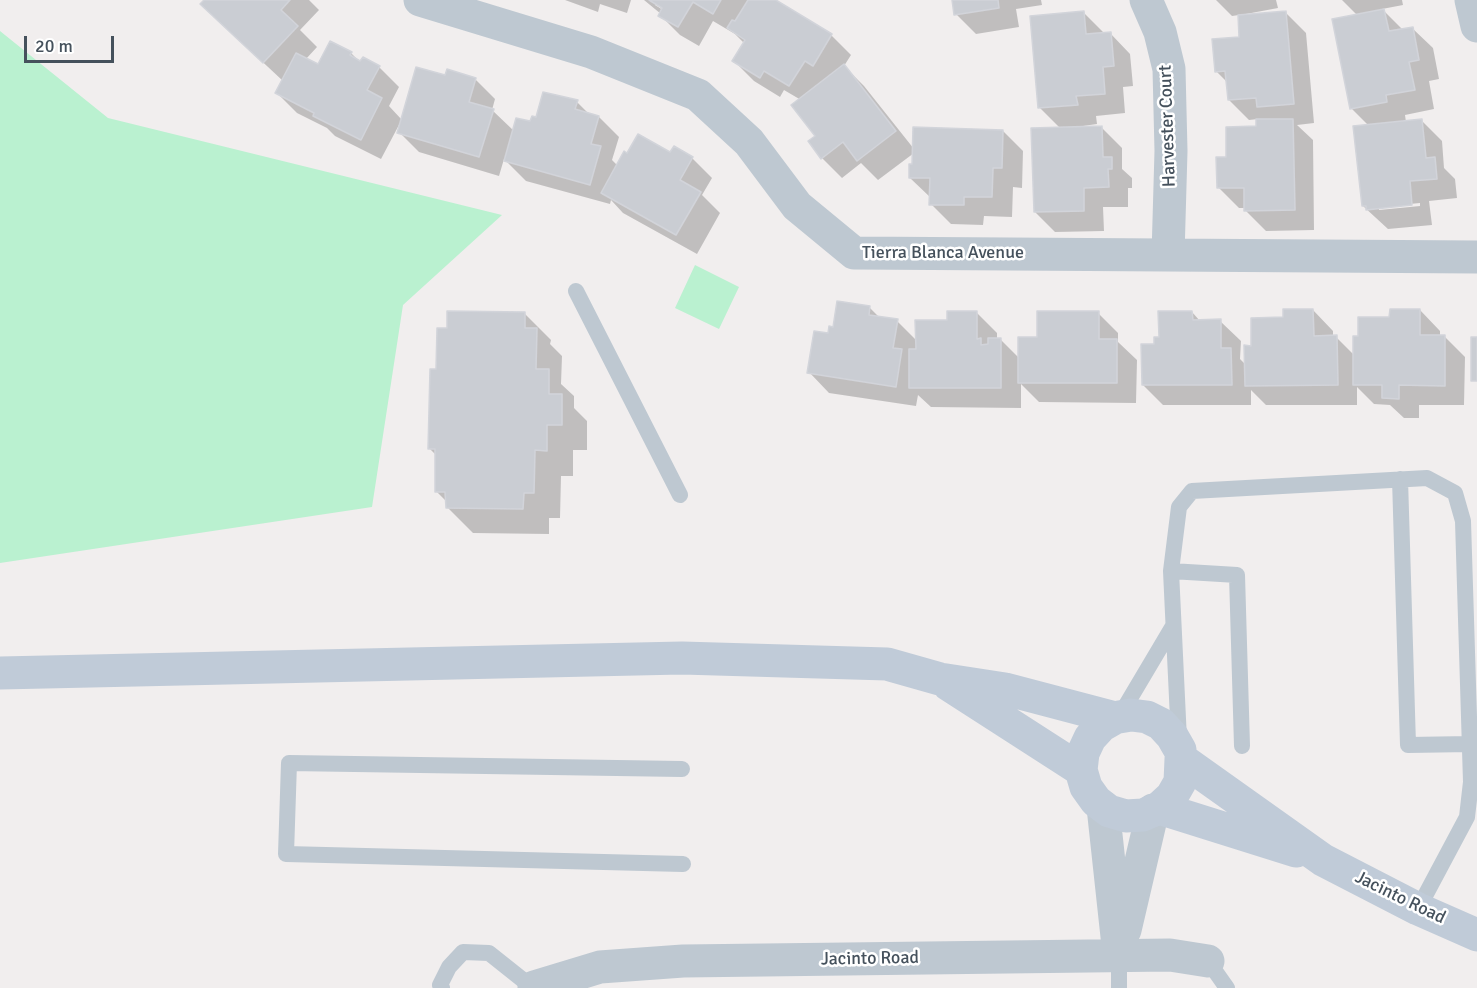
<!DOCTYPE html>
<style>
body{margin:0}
#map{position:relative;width:1477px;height:988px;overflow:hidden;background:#f1eeee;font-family:Signika,sans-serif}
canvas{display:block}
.scale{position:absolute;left:24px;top:36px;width:90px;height:27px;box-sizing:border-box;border:3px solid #45515c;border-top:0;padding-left:8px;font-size:18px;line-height:21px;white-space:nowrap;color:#45515c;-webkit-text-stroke:4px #fff;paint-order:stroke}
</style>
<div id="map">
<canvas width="1477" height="988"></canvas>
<div class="scale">20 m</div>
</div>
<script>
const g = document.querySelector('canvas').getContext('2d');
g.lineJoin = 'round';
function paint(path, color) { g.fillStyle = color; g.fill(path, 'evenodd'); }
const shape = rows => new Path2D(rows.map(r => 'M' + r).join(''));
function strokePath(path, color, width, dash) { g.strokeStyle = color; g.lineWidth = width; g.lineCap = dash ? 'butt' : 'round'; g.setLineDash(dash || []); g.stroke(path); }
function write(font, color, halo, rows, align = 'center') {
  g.font = font + ' Signika,sans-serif'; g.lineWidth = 5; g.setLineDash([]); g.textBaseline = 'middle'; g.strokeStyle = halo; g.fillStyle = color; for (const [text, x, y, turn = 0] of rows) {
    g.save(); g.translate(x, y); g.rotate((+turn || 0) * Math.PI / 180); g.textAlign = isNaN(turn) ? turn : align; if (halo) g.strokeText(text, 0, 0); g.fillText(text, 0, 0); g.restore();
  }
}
const green = shape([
 [0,31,108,118,502,215,403,305,372,507,0,563],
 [695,265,739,287,719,329,675,308]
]);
const shadow = shape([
 [206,0,309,0,319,10,300,30,317,47,306,59,319,66,351,53,361,63,379,67,399,87,389,106,402,120,446,77,475,79,495,99,492,110,514,131,537,119,577,102,590,115,599,117,619,137,612,160,618,166,671,154,692,158,712,178,702,195,720,213,697,254,623,213,611,200,610,204,526,181,504,159,499,176,419,152,399,132,401,124,400,123,381,159,335,136,327,128,297,113,277,93,283,81,222,24],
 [565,0,631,0,627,13,600,4,598,12],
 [644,0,773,0,831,35,851,55,844,66,864,86,914,149,1003,131,1023,151,1022,188,1013,187,1012,217,984,216,983,225,951,224,931,204,931,198,910,178,914,153,878,180,861,163,842,178,822,158,817,136,801,100,784,90,780,97,754,81,734,61,745,44,735,34,713,21,699,46,680,35,660,15,661,14],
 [655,1,668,13,655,5],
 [952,0,1041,0,1042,5,1016,9,1019,27,976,34,956,14],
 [1216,0,1276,0,1278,8,1246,14,1246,16,1286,13,1306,33,1314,123,1297,125,1313,140,1314,230,1266,231,1246,211,1246,208,1239,208,1219,188,1228,159,1258,128,1258,119,1249,120,1229,100,1227,82,1216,71,1241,38,1239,15,1232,16],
 [1342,0,1402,0,1403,5,1382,9,1403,30,1412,28,1433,48,1439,79,1429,81,1434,109,1405,115,1406,122,1422,121,1442,141,1444,168,1455,179,1457,198,1429,201,1432,225,1388,229,1363,206,1369,126,1351,108,1358,16],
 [1420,203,1420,206,1379,210,1379,207],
 [1083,12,1104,33,1110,33,1130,54,1133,86,1123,87,1125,113,1096,116,1097,124,1083,126,1083,128,1102,128,1122,148,1122,169,1132,178,1132,188,1128,188,1128,207,1103,207,1104,231,1055,232,1035,212,1061,129,1040,108],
 [870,308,880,318,897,321,917,341,948,322,977,313,997,333,997,340,1001,340,1019,358,1038,338,1098,313,1118,333,1118,342,1137,360,1136,403,1039,402,1021,384,1021,408,931,407,918,395,916,406,829,393,809,372,834,329],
 [1313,310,1333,331,1333,337,1336,337,1354,355,1359,338,1390,319,1420,310,1440,331,1440,337,1445,337,1465,357,1464,405,1419,405,1419,418,1404,418,1390,405,1374,404,1357,387,1357,405,1266,405,1251,390,1251,405,1163,405,1143,385,1156,345,1160,339,1192,312,1200,321,1220,321,1241,341,1240,359,1246,365,1252,347,1284,319],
 [525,314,551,340,550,344,562,356,561,384,574,396,574,408,587,421,587,450,573,450,573,476,561,476,560,518,549,518,549,534,473,533,447,507,447,502,436,491,437,456,430,449,438,370,448,329]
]);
const building = shape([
 [204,0,290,0,281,10,298,26,263,63,200,4,204,0],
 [649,0,721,0,713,14,693,2,678,27,658,16,662,8,649,0],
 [748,0,776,0,832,34,813,66,805,61,789,86,764,71,760,78,732,61,745,40,727,28,732,20,735,21,748,0],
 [952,0,998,0,999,8,954,15,952,0],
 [1384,9,1389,31,1413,27,1419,60,1409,62,1415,90,1386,95,1387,102,1350,109,1332,19,1384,9],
 [1084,11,1086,34,1111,32,1114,66,1103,67,1105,94,1076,96,1078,105,1038,108,1030,16,1084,11],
 [1286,11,1294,104,1257,107,1256,98,1228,100,1225,71,1215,72,1212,39,1239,37,1238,15,1286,11],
 [330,41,352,52,350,55,360,61,363,57,380,66,367,90,382,98,361,140,313,116,314,113,275,93,296,53,318,64,330,41],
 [844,64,896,131,857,161,843,142,821,159,808,141,815,136,791,105,844,64],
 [416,67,445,75,447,69,476,78,469,102,494,109,479,157,397,133,416,67],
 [543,92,578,100,575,109,599,116,591,144,601,146,590,185,504,161,516,118,530,121,532,116,536,117,543,92],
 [1256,119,1293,119,1295,210,1244,211,1244,188,1217,188,1216,157,1226,157,1226,127,1256,126,1256,119],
 [1422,119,1426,158,1435,157,1437,179,1410,181,1412,205,1366,210,1366,206,1362,206,1353,126,1422,119],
 [1102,126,1103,157,1112,157,1112,169,1108,169,1109,187,1084,188,1084,211,1034,212,1031,128,1102,126],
 [913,127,1003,130,1002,168,993,168,992,197,964,197,964,205,929,205,930,178,909,178,909,164,912,164,913,127],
 [638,134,670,152,674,146,693,157,680,180,701,192,676,235,601,193,624,151,627,153,638,134],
 [837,301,870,306,869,315,898,319,893,348,902,349,896,387,807,373,814,331,828,333,829,326,833,327,837,301],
 [1283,309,1313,309,1314,336,1337,335,1338,385,1245,386,1244,345,1251,346,1251,318,1283,317,1283,309],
 [1390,309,1420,309,1420,335,1445,335,1445,386,1399,385,1399,399,1382,398,1382,385,1353,385,1353,336,1358,336,1358,317,1389,317,1390,309],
 [447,311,525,312,525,328,537,328,536,369,549,369,549,394,562,394,562,425,547,425,547,451,535,450,534,493,524,493,523,509,446,508,445,492,435,492,435,449,428,449,430,369,436,369,437,328,447,328,447,311],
 [947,311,977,311,977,339,981,338,981,345,988,344,988,338,1001,338,1001,388,909,388,909,349,916,349,915,320,947,320,947,311],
 [1037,311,1099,311,1099,339,1117,339,1117,383,1018,383,1018,337,1037,337,1037,311],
 [1158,311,1192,311,1193,320,1221,319,1221,348,1231,348,1232,385,1142,385,1141,344,1154,344,1154,337,1159,337,1158,311],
 [1471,337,1477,337,1477,381,1471,381,1471,337]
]);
const lane = shape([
 [576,291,680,495],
 [1400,479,1408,745,1470,744],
 [1171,571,1237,575,1242,746],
 [1119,717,1173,626],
 [1179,740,1171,571,1179,507,1192,491,1427,478,1455,493,1463,521,1471,782,1467,817,1418,909],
 [682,769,289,763,286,854,683,864],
 [1119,955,1119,988],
 [1208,961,1227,988],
 [442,988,440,985,449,967,463,952,489,953,533,988]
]);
const street = shape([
 [420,0,591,52,698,95,749,142,797,206,854,253,1477,257],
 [1146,0,1160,32,1169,69,1171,151,1168,255],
 [1471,0,1477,26],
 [1103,807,1119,955],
 [1125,930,1153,810],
 [534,987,600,967,683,961,1170,955,1208,961]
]);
const secondary = shape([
 [0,673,682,658,887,664,940,679,1005,689,1115,718],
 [949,685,1081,770],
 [1119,717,1131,715,1147,717,1161,724,1172,736,1180,750],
 [1115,718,1101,726,1090,738,1083,753,1081,770,1086,787,1096,801,1109,811,1126,816,1143,815,1159,808,1172,796,1180,782,1181,759],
 [1181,759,1323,860,1418,909,1477,935],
 [1159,808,1296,851]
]);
const streetNames = [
 ["Harvester Court",1168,126,-92],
 ["Tierra Blanca Avenue",943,253],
 ["Jacinto Road",1400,898,26],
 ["Jacinto Road",870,959,-1]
];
paint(green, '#baf1d0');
paint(shadow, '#0003');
paint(building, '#cacdd3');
strokePath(building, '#d2d4da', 1.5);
strokePath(lane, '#bec8d1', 16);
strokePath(street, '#bec8d1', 33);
strokePath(secondary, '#c0cbd8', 33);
write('18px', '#45515c', '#fff', streetNames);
</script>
